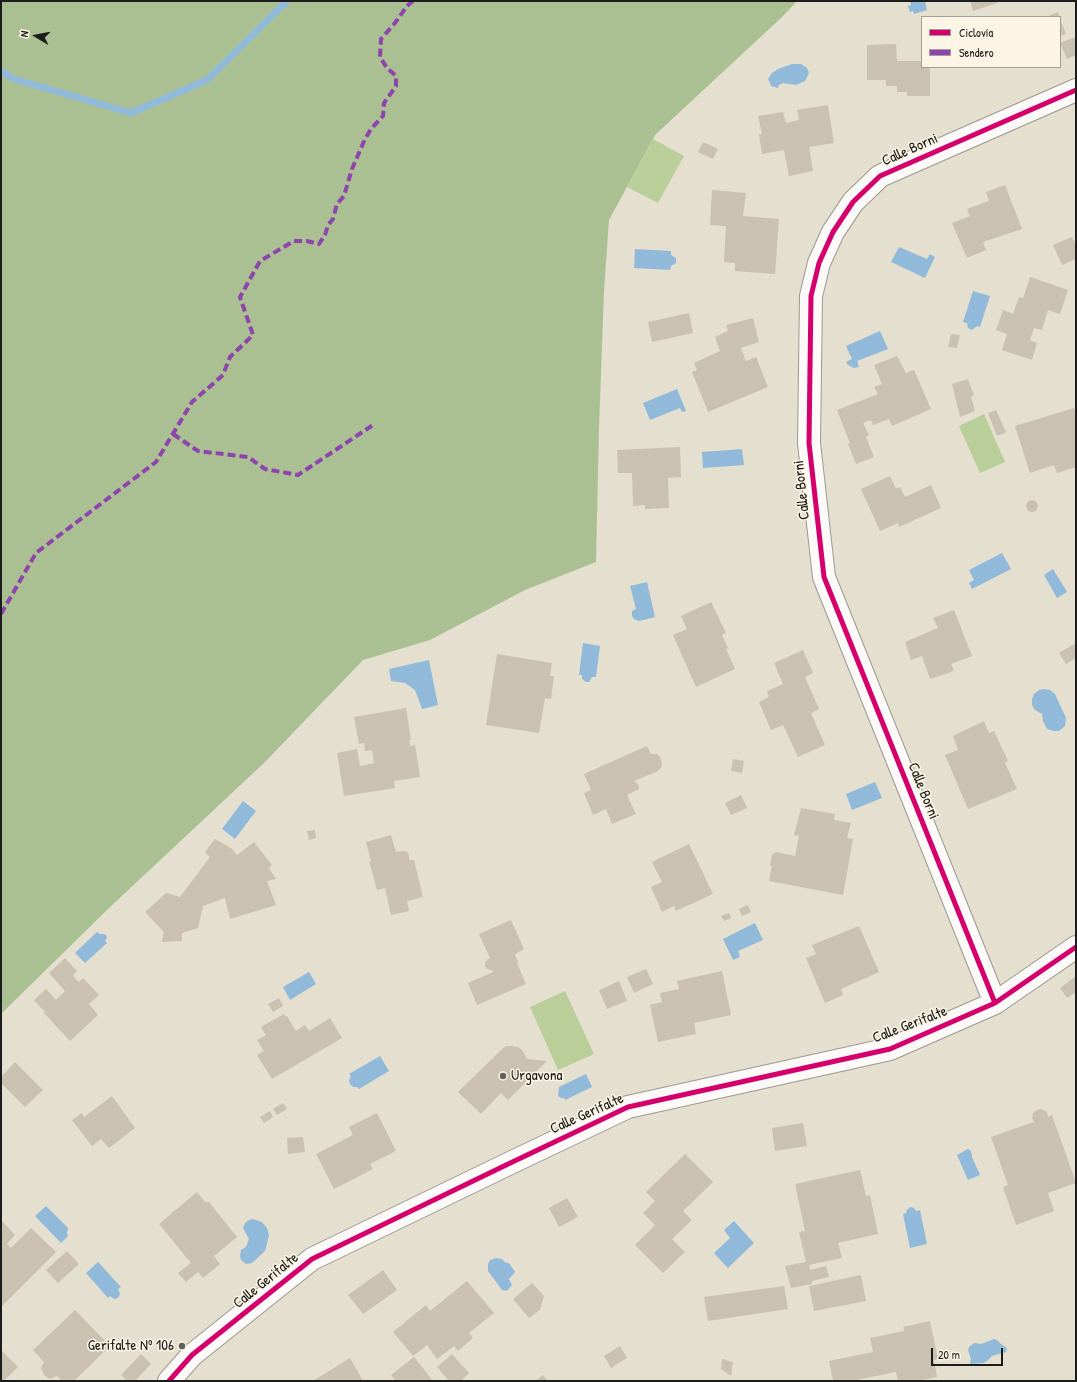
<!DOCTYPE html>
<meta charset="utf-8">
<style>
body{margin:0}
#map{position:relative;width:1077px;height:1382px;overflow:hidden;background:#e4dfce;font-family:"Patrick Hand",sans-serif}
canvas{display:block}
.frame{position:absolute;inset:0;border:2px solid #1c1c1c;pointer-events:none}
.legend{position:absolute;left:921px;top:16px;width:140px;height:52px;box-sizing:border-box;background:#fcf5e5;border:1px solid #a29e95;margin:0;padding:5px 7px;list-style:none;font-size:12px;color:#1c1c1c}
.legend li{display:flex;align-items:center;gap:8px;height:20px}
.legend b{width:20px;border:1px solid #a29e95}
.north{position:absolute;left:16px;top:16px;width:40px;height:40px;-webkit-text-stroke:3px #fcf5e5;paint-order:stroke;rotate:280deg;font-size:11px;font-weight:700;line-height:16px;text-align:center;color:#1c1c1c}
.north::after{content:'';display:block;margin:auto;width:14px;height:18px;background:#1c1c1c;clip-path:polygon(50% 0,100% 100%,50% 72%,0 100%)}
.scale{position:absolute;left:931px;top:1348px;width:72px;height:18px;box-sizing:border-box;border:2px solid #1c1c1c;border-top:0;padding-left:5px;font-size:12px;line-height:14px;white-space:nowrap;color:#1c1c1c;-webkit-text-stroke:3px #fcf5e5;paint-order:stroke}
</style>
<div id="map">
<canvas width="1077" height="1382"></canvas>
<div class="frame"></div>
<ul class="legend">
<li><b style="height:5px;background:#d6006c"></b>Ciclovía</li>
<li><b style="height:5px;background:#8e44ad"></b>Sendero</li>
</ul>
<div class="north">N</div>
<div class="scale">20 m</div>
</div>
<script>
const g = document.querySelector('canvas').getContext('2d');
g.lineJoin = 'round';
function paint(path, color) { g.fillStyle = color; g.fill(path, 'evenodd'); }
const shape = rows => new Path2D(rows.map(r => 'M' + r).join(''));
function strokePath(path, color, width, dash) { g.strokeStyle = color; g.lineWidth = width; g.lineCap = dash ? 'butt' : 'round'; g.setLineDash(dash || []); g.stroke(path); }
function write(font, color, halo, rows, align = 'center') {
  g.font = font + ' "Patrick Hand",sans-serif'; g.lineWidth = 3; g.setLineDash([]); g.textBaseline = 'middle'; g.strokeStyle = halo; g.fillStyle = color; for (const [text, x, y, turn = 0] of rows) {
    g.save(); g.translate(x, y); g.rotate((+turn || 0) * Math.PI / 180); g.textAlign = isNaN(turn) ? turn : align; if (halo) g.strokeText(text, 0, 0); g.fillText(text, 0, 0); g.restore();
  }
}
const green = shape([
 [653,139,684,156,658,203,627,187],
 [984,414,1005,462,980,473,959,426],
 [565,991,594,1054,558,1070,530,1007]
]);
const forest = shape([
 [1,1,797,1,781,18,655,135,609,220,604,291,599,428,596,562,525,590,430,640,363,660,265,762,109,908,1,1014]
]);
const water = shape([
 [910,1,925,1,927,10,914,14,913,11,910,12,908,6,911,5],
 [792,64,801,64,807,68,809,73,805,81,796,85,783,83,779,85,778,88,771,86,768,79,772,73,778,69],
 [899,247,927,259,930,254,935,257,925,278,891,262],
 [635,249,671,251,671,255,676,258,676,263,671,266,670,270,634,268],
 [973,291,990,296,980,327,977,326,972,330,968,328,967,323,963,322],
 [880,331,888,349,857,361,859,367,854,368,848,365,846,362,852,359,846,346],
 [677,389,686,411,682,412,680,408,650,420,643,403],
 [742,449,744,465,703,468,702,452],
 [1002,553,1011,569,972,589,969,583,974,580,969,570],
 [1053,569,1067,592,1057,598,1044,575],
 [647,582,655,617,639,621,634,619,632,616,632,611,636,609,630,586],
 [583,643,600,646,596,677,592,677,589,682,586,682,582,679,582,675,579,675],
 [429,660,438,705,422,709,415,690,405,683,391,681,389,669],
 [1044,689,1050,690,1055,694,1066,718,1065,726,1059,731,1054,731,1047,729,1043,721,1042,714,1035,710,1032,705,1032,699,1034,694,1039,690],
 [875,782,882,798,852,810,846,794],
 [243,801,256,811,235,839,222,829],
 [755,923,763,940,738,951,740,957,733,960,723,939],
 [97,932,100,934,103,934,106,935,107,938,105,941,107,943,85,963,75,953],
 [309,972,316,984,290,1000,283,987],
 [380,1056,389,1071,359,1089,357,1087,353,1087,350,1084,349,1080,351,1076,349,1074],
 [586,1074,592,1087,565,1100,564,1098,561,1098,558,1096,559,1087],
 [968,1149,971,1151,972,1157,980,1175,968,1180,957,1155],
 [46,1206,68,1228,67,1233,68,1236,61,1243,35,1216],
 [910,1207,914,1208,916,1211,920,1210,927,1244,910,1248,903,1214,906,1213,907,1210],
 [253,1219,262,1222,267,1228,269,1235,265,1251,252,1263,246,1264,241,1260,240,1256,241,1250,246,1247,249,1239,243,1228,245,1223,249,1220],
 [734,1221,754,1243,728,1268,714,1253,730,1238,724,1230],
 [496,1258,502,1259,506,1263,509,1263,515,1272,509,1279,512,1285,507,1291,502,1290,488,1271,488,1264,490,1260],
 [98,1262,121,1287,118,1289,120,1294,118,1298,114,1299,110,1296,108,1298,86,1273],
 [994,1339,997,1340,1001,1344,1007,1348,1006,1352,992,1356,987,1361,983,1363,971,1364,970,1363,971,1359,968,1350,969,1347,974,1343,981,1344]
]);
const stream = shape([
 [1,71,14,79,131,113,207,80,287,1]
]);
const building = shape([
 [970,1,997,1,997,3,973,11],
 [1058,12,1059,17,1046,17],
 [1060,19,1066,34,1060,36],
 [1076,37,1076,55,1067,59,1060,43],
 [896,44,897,61,922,61,922,67,930,67,930,96,907,96,907,92,897,92,897,86,886,86,886,80,867,80,867,45],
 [828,105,834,143,809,147,813,171,789,176,784,150,762,154,759,134,762,134,758,116,783,112,786,123,799,120,797,110],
 [703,142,718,149,713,159,698,152],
 [1005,185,1022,229,983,242,986,250,967,258,952,223,970,216,967,209,989,201,986,192],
 [712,190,746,193,743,216,779,219,775,274,735,271,735,263,724,262,726,226,710,225],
 [1072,237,1076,246,1076,259,1062,265,1053,245],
 [1030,277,1068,290,1060,314,1048,310,1042,330,1034,328,1030,340,1037,343,1032,360,1002,350,1007,334,996,330,1003,310,1013,314,1019,297,1023,298],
 [689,313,693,333,652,342,648,322],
 [753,318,759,342,741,348,746,361,756,357,768,387,708,412,692,372,697,370,694,363,720,351,715,337,728,331,726,325],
 [951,334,960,335,957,348,948,347],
 [897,356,906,373,914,370,931,409,892,426,889,419,873,425,871,420,863,423,869,435,866,437,874,457,856,464,848,444,850,443,837,410,878,394,874,387,882,384,874,365],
 [968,379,974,395,971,397,975,411,960,417,952,384],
 [1074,408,1076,416,1076,467,1057,473,1054,465,1030,473,1015,426],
 [996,410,1006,432,997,436,988,413],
 [680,447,681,477,668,478,669,508,645,509,645,505,633,506,632,473,618,473,617,450],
 [890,476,896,489,900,487,905,497,931,485,941,508,899,527,898,523,880,531,861,489],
 '1026 506a6 6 0 1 1 12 0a6 6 0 1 1-12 0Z',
 [711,602,726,633,722,635,728,648,726,649,735,669,696,687,673,635,687,629,681,616],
 [954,610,972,656,951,664,954,671,930,679,922,656,911,660,905,642,938,628,933,618],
 [1076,643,1076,658,1066,664,1059,653],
 [803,650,813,673,805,677,819,709,811,713,825,745,798,757,783,725,771,730,759,702,769,697,767,691,783,684,774,663],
 [497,654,552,663,550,676,554,676,551,699,545,698,539,733,486,725],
 [406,708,411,740,409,740,410,746,415,745,420,777,394,781,395,788,344,796,337,753,357,749,360,766,374,763,372,750,365,751,364,743,359,744,354,717],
 [984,721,989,733,994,731,1008,761,1005,763,1017,789,968,809,945,755,958,750,953,736],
 [647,746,651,754,657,754,660,757,661,760,662,766,658,771,634,781,638,784,639,789,627,795,636,814,612,824,606,809,593,815,584,793,591,790,584,774],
 [733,759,744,761,742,773,731,771],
 [741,795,747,808,731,815,725,803],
 [801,808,835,814,834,820,851,823,847,838,853,839,843,895,769,881,772,866,770,866,772,855,776,852,795,856,799,836,794,835],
 [315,830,316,838,309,840,307,831],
 [391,835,396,852,403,851,407,852,409,855,409,860,414,860,423,897,407,901,409,911,391,915,385,888,377,890,369,861,371,861,366,842],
 [215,839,232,849,237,855,254,842,272,865,269,868,276,879,267,881,276,905,230,919,225,898,203,906,198,928,182,933,182,941,162,942,164,932,145,912,166,893,180,897,210,857,205,852],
 [689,844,713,894,676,911,674,906,662,912,651,887,662,882,652,862],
 [748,905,751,912,742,916,739,909],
 [729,913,731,918,724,921,721,916],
 [511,920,524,949,515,954,518,962,517,963,526,984,477,1005,468,983,493,972,492,970,487,969,485,967,485,962,490,958,479,934],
 [859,926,879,972,841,989,843,995,825,1003,806,958,816,954,812,945],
 [65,958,77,971,73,976,79,982,83,978,99,995,89,1004,98,1015,70,1041,44,1013,45,1012,34,1000,46,989,56,1000,65,991,49,973],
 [646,969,653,984,634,993,627,977],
 [722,971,731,1015,694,1023,696,1034,658,1042,650,1005,662,1002,660,993,679,989,677,981],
 [1076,976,1076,992,1067,998,1060,988],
 [619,981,627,1001,607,1009,599,990],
 [279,998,283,1006,273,1012,268,1004],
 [284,1014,286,1017,287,1016,296,1031,305,1025,309,1031,330,1018,342,1038,272,1079,257,1055,264,1051,257,1040,266,1035,261,1027],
 [506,1046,512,1046,518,1047,522,1050,527,1059,547,1061,508,1100,501,1093,481,1114,458,1092,501,1050],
 [15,1062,43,1090,25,1107,1,1083,1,1077],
 [112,1096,135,1128,109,1148,101,1139,92,1146,72,1120,82,1113,84,1117],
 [283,1103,287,1109,277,1115,273,1109],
 [1042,1109,1047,1112,1048,1117,1052,1115,1076,1183,1048,1193,1054,1211,1016,1225,1003,1187,1008,1185,991,1137,1034,1122,1032,1118,1033,1113,1037,1110],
 [270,1111,273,1117,264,1123,260,1117],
 [377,1113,396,1151,370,1164,373,1169,334,1189,316,1154,353,1135,349,1127],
 [803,1123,807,1146,775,1151,772,1128],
 [303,1137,305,1152,288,1154,287,1138],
 [685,1154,713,1182,683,1211,692,1220,672,1239,685,1252,663,1273,635,1245,655,1225,643,1213,655,1201,646,1192],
 [860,1170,866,1196,870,1195,878,1234,838,1243,842,1258,809,1265,810,1270,826,1266,829,1277,812,1281,812,1284,791,1288,785,1266,806,1262,799,1232,805,1231,795,1184],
 [197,1192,205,1202,209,1202,237,1237,214,1256,220,1264,203,1278,198,1272,186,1282,178,1273,191,1263,159,1224],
 [567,1198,578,1217,559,1227,549,1208],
 [1,1220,15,1235,7,1244,11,1248,31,1228,56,1252,2,1306,1,1305],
 [67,1251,79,1264,58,1283,46,1270],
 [383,1270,397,1290,363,1314,348,1295],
 [861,1275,866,1301,814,1311,809,1286],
 [467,1281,494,1313,469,1333,473,1338,458,1351,454,1346,437,1359,427,1345,413,1356,393,1332,426,1305,430,1311],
 [532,1283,544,1296,540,1310,529,1318,513,1299],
 [784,1286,788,1309,708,1321,704,1297],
 [75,1310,110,1346,74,1381,62,1381,57,1376,50,1379,44,1375,41,1368,44,1362,33,1350],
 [930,1321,938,1359,934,1360,937,1377,917,1381,898,1381,896,1372,851,1381,833,1381,829,1361,873,1352,870,1338,904,1331,903,1327],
 [620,1346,627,1358,611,1368,604,1356],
 [1,1350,18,1367,4,1381,1,1378],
 [141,1354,151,1364,135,1381,127,1381,121,1375],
 [452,1354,469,1373,461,1381,449,1381,437,1367],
 [414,1357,433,1381,396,1381,391,1375],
 [350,1358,363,1381,313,1381],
 [722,1359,733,1362,731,1376,721,1369],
 [543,1375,548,1381,535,1381]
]);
const minor = shape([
 [995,1003,824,577,809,443,811,296,819,263,833,232,853,202,880,176,1076,90],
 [169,1381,192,1355,312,1259,504,1166,628,1107,890,1049,995,1003,1076,947]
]);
const quiet = shape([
 [173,434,198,451,248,457,265,469,298,475,373,425],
 [1,614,36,553,156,462,192,402,223,375,230,357,253,335,240,297,260,261,294,241,307,241,319,244,325,235,328,225,333,219,337,204,344,196,352,169,365,139,371,129,383,116,384,103,396,86,396,76,387,68,380,57,381,39,395,23,407,6,413,1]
]);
const cycleway = shape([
 [995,1003,824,577,809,443,811,296,819,263,833,232,853,202,880,176,1076,90],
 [169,1381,192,1355,312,1259,504,1166,628,1107,890,1049,995,1003,1076,947]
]);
const markers = [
 [503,1076,4,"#62605a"],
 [182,1346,4,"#62605a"]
];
const streetNames = [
 ["Calle Borni",910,150,-24],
 ["Calle Borni",802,490,-96],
 ["Calle Borni",923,791,68],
 ["Calle Gerifalte",910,1025,-21],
 ["Calle Gerifalte",587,1114,-24],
 ["Calle Gerifalte",266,1281,-39]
];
const poiNames = [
 ["Urgavona",511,1076],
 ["Gerifalte Nº 106",174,1346,"right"]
];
paint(green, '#bace99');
paint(forest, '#aac092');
paint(water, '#91bada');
strokePath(stream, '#91bada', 7);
paint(building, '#cac1b1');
strokePath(minor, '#9c998f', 24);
strokePath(minor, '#fbfaf8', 22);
strokePath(quiet, '#8e44ad', 4, [8, 4]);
strokePath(cycleway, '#d6006c', 5);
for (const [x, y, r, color] of markers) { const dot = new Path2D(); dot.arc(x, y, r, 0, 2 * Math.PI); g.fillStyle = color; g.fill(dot); strokePath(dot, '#fcf5e5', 1.5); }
write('15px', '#1c1c1c', '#fcf5e5', streetNames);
write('15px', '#1c1c1c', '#fcf5e5', poiNames, 'left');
</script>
